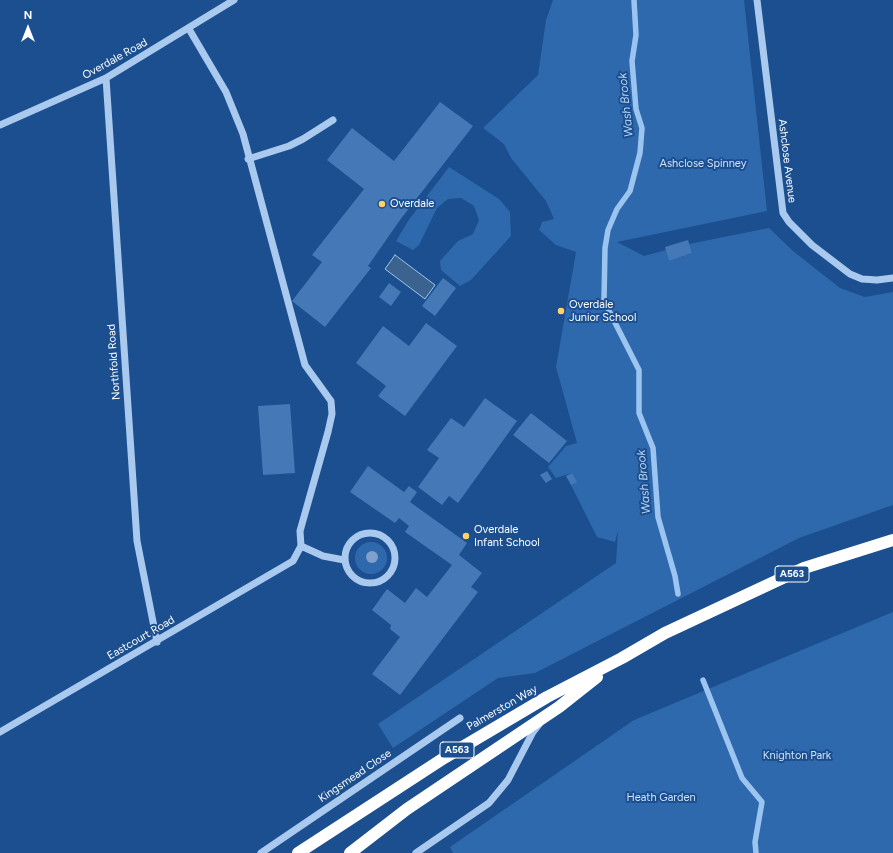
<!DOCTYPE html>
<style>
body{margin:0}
#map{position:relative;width:893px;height:853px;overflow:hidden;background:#1b4f8f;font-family:Figtree,sans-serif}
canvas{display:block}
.north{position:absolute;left:8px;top:8px;width:40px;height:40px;-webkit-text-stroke:3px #1b4f8f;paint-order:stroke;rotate:0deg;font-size:11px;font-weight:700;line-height:16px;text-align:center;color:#fff}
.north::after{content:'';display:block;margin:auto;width:14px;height:18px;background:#fff;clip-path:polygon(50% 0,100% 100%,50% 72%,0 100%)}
</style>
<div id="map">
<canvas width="893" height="853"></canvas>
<div class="north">N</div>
</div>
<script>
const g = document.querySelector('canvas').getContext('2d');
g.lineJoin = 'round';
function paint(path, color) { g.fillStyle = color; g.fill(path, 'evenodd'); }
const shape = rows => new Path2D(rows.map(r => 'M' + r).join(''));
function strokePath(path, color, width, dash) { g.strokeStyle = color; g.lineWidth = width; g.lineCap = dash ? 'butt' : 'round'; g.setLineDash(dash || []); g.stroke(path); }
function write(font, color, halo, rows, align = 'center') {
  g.font = font + ' Figtree,sans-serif'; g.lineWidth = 4; g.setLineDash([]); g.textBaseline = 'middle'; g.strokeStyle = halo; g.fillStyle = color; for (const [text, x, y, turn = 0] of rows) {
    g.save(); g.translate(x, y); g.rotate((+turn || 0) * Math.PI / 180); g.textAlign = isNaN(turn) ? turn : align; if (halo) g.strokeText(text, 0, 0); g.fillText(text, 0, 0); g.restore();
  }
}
const green = shape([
 [553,0,744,0,767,211,617,242,644,256,666,250,669,261,692,253,689,244,769,228,793,251,840,288,865,297,893,292,893,505,799,538,535,673,498,678,393,748,378,724,616,563,618,530,615,542,597,537,571,485,572,473,556,478,548,467,566,446,577,443,556,367,576,252,556,245,539,230,542,222,554,219,546,201,511,158,504,144,483,128,538,75,546,20],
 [449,167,499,199,510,212,511,236,471,280,460,286,441,270,440,261,458,241,473,234,479,220,474,206,461,198,448,199,437,208,419,245,413,250,396,241,408,221],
 '355 558a16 16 0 1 1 32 0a16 16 0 1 1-32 0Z',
 [893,612,893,853,453,853,450,847,634,720]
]);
const water = shape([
 [395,255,435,285,425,299,385,269,395,255]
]);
const stream = shape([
 [634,0,636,35,632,61,636,109,642,128,640,153,630,191,617,209,608,230,605,248,604,301,639,370,639,413,653,448,658,517,675,576,678,594],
 [703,680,742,778,762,802,755,842,756,853]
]);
const building = shape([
 [440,102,473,126,400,220,368,266,371,268,325,327,292,301,322,262,312,255,364,189,327,160,352,128,394,161],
 [688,240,692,253,669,261,665,247],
 [443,278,456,288,435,316,422,306],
 [389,283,401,292,391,306,379,297],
 [426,323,457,346,405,416,378,396,386,386,356,363,383,326,409,346],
 [485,398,517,421,458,503,449,496,442,505,418,487,439,458,427,450,451,418,464,427],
 [290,404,295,473,263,475,258,406],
 [531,413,567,441,549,463,513,435],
 [368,466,404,492,409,486,417,492,410,502,467,543,459,555,482,573,471,587,478,592,400,695,372,674,400,637,390,629,391,625,372,610,387,589,405,603,416,588,427,597,452,565,405,532,409,526,399,518,395,523,350,492],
 [547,471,552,479,546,483,540,475],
 [572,473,577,482,571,485,566,476]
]);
const minor = shape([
 [757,0,783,213,789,222,812,245,850,274,862,279,877,280,893,278],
 [106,78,137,541,157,642],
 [0,125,106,78,234,0],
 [248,159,289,146,303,139,333,120],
 '345 558a25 25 0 1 1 50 0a25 25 0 1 1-50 0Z',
 [301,546,323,556,344,560],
 [0,732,293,561,301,546,300,531,328,432,332,414,331,401,305,365,243,134,226,92,189,29],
 [261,853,460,718],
 [416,853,489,803,508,780,533,732,540,723]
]);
const highway = shape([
 [298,853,444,758,547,697,622,658,665,633,804,568,893,540],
 [350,853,407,809,559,707,597,677]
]);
const trees = [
 [372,557]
];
const markers = [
 [382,204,4,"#ffd166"],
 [561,311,4,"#ffd166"],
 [466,536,4,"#ffd166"]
];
const shields = [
 [792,574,34],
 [457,750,34]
];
const shieldNames = [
 ["A563",792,574],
 ["A563",457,750]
];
const streetNames = [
 ["Overdale Road",115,59,-29],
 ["Ashclose Avenue",787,161,83],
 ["Northfold Road",114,362,-94],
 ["Eastcourt Road",141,638,-30],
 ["Palmerston Way",502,708,-30],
 ["Kingsmead Close",355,776,-34]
];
const parkNames = [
 ["Ashclose Spinney",703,164],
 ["Knighton Park",797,756],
 ["Heath Garden",661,798]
];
const poiNames = [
 ["Overdale",390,204],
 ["Overdale",569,305],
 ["Junior School",569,318],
 ["Overdale",474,530],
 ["Infant School",474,543]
];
const waterNames = [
 ["Wash Brook",626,105,-96],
 ["Wash Brook",644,482,-95]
];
paint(green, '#2e69ad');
paint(water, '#3c6290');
strokePath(water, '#9cc4f0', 1);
strokePath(stream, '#9cc4f0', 5.5);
paint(building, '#4478b7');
strokePath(minor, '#a9c9ee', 7);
strokePath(highway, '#fff', 12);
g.fillStyle = '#7ea0ca';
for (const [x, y] of trees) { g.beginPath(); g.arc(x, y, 6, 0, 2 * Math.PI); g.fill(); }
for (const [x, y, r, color] of markers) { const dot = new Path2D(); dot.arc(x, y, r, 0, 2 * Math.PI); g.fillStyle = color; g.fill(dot); strokePath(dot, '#1b4f8f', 1.5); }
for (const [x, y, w] of shields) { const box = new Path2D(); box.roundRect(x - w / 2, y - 8, w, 16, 3); g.fillStyle = '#1b4f8f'; g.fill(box); strokePath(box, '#fff', 1); }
write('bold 10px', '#fff', null, shieldNames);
write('11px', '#fff', '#1b4f8f', streetNames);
write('11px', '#cfe3fa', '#1b4f8f', parkNames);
write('11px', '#fff', '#1b4f8f', poiNames, 'left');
write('italic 12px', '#b5d3f5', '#1b4f8f', waterNames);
</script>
